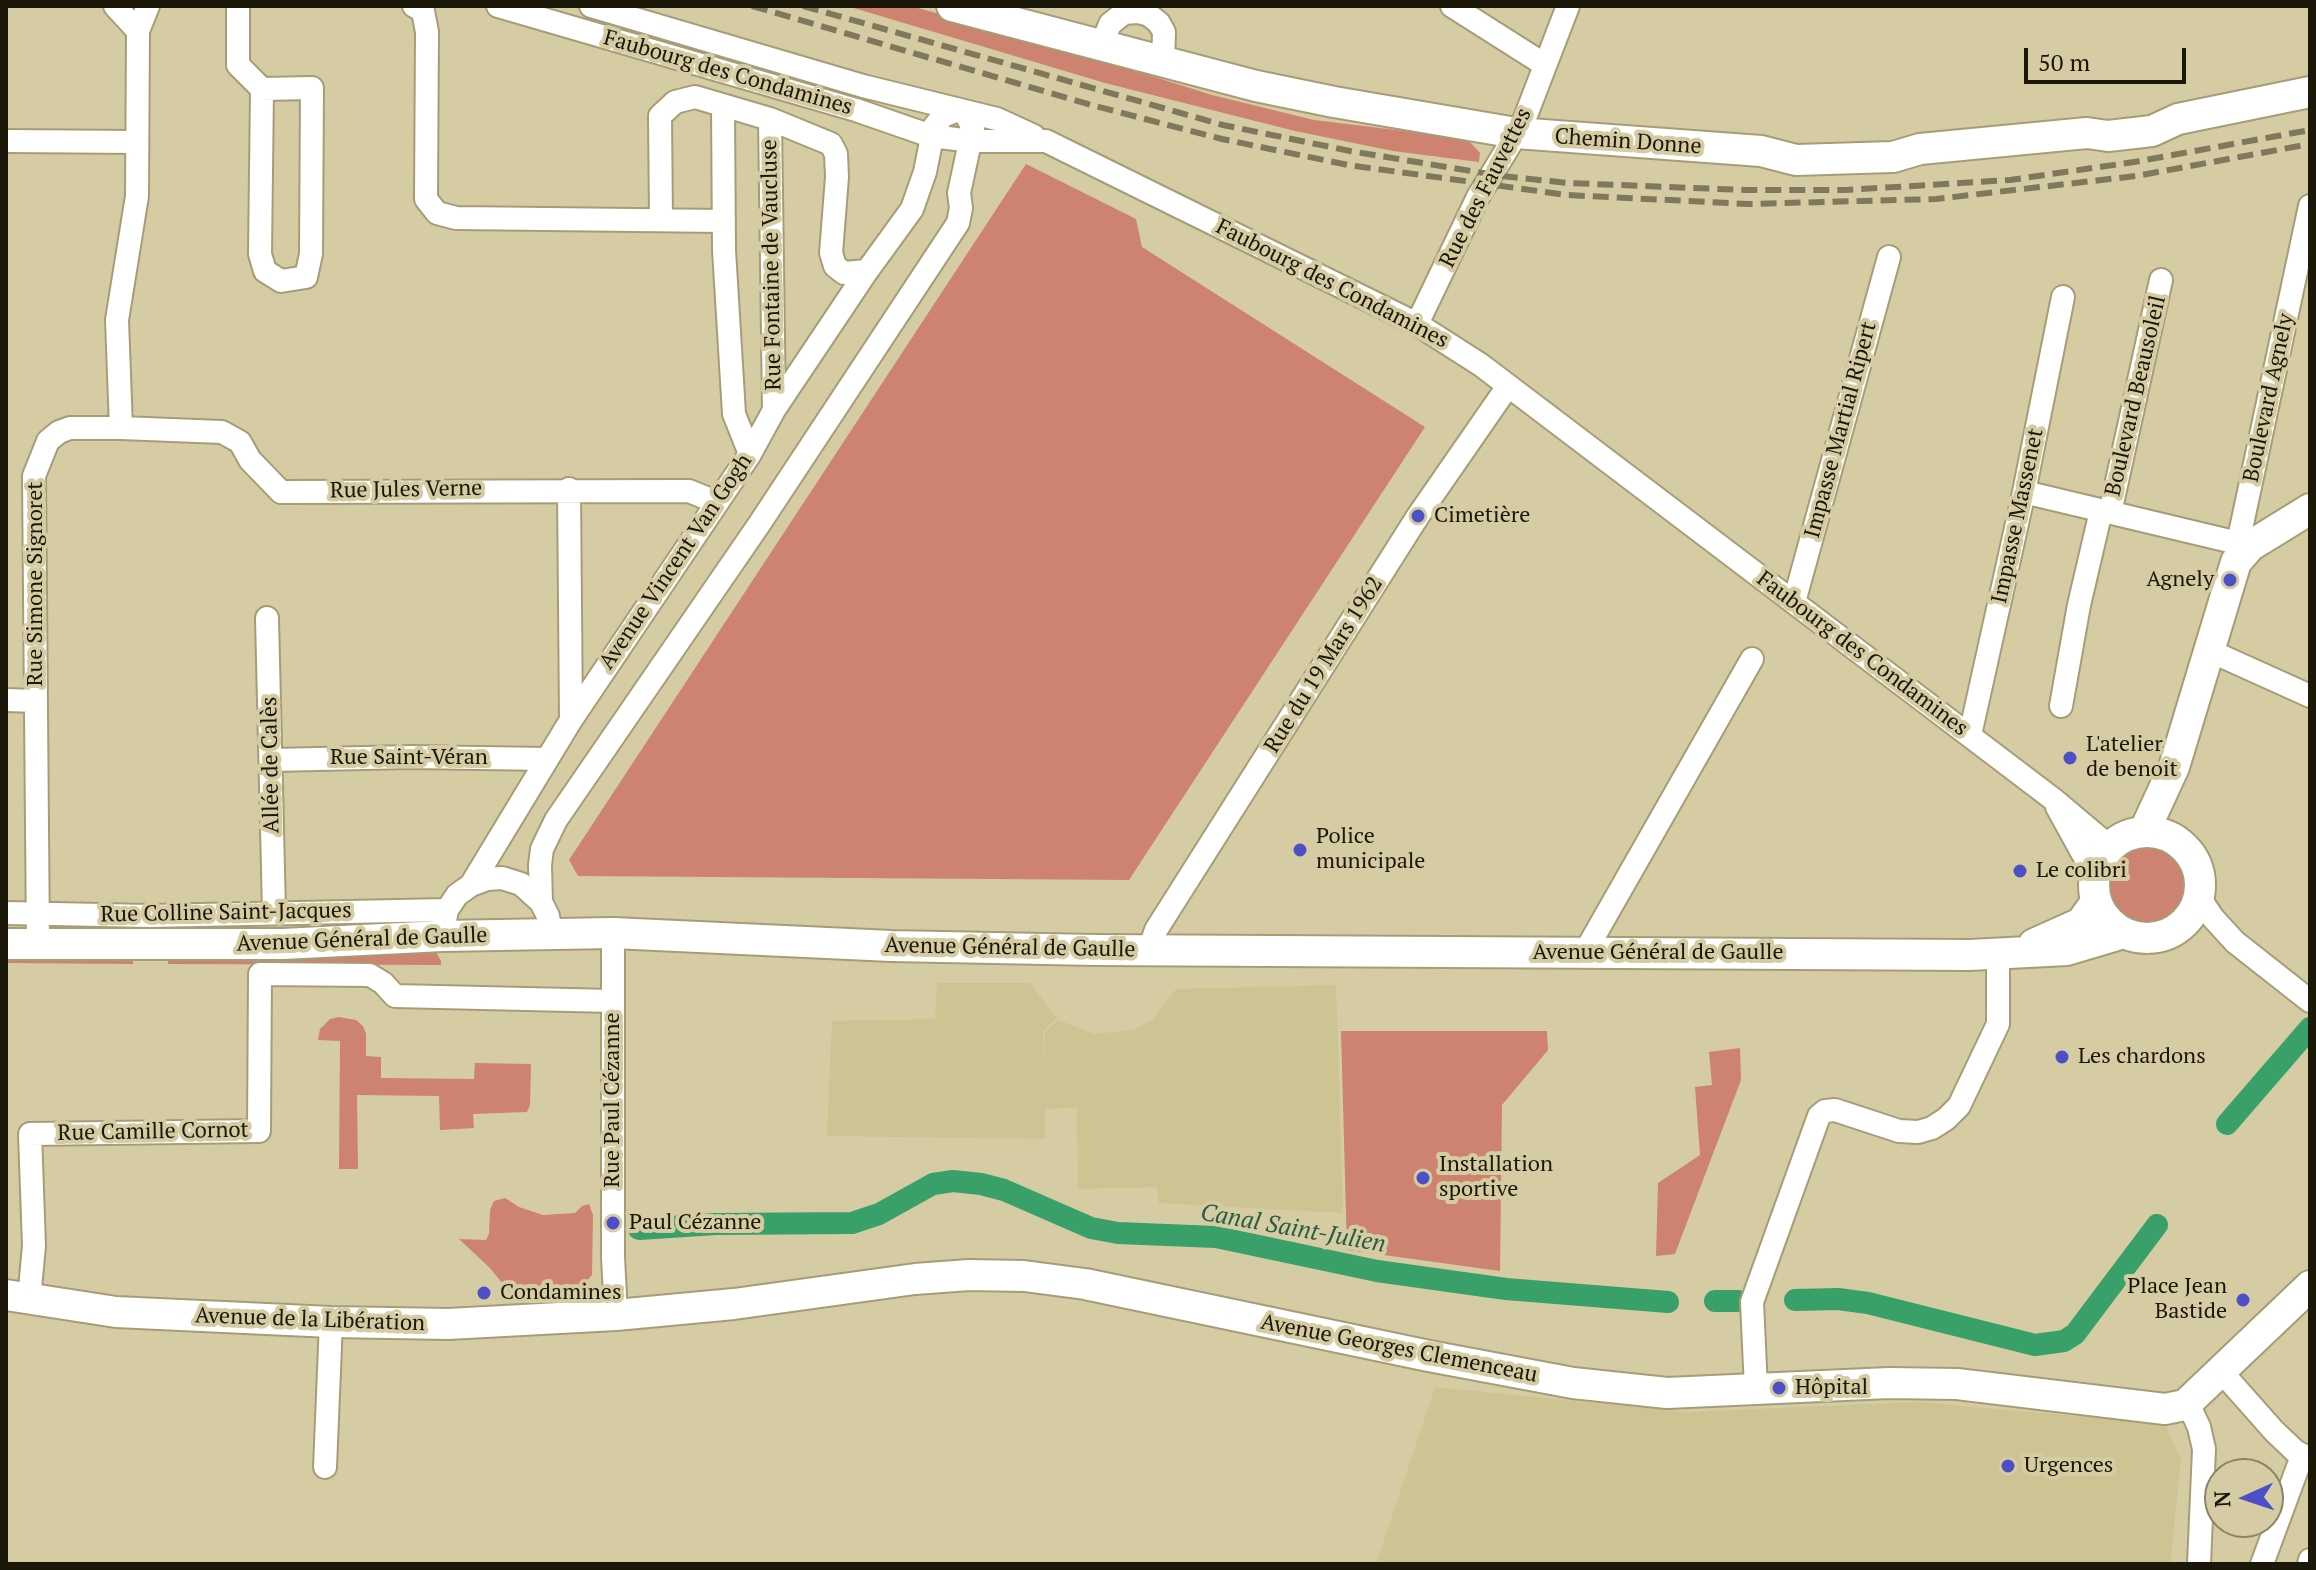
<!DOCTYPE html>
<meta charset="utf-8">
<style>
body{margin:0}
#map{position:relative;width:2316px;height:1570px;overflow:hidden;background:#d5cca4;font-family:"PT Serif",serif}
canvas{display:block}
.frame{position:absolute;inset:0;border:8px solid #1c1809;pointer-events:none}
.north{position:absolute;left:2204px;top:1458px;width:80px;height:80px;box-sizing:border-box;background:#d5cca4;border:2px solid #8b8466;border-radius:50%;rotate:267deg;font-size:22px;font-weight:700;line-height:32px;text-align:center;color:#1c1809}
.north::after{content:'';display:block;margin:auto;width:28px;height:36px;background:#4c4fc5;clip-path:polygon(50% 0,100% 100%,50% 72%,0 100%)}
.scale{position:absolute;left:2024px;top:48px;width:162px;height:36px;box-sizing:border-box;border:4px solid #1c1809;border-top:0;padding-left:10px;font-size:24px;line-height:28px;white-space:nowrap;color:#1c1809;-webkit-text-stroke:6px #d5cca4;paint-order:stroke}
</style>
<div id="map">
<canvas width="2316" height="1570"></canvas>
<div class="frame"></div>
<div class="north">N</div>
<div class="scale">50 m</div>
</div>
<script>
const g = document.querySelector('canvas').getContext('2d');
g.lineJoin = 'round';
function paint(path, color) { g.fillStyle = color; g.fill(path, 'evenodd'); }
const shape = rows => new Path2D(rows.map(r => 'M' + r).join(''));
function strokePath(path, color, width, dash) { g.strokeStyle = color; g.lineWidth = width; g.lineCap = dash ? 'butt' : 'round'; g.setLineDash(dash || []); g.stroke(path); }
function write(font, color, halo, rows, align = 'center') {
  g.font = font + ' "PT Serif",serif'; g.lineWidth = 8; g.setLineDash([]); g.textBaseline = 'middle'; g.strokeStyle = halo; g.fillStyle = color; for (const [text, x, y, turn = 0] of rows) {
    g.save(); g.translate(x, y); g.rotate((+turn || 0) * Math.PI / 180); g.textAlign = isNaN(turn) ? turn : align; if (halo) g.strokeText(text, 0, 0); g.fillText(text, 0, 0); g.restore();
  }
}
const built = shape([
 [937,983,1030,983,1057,1018,1043,1031,1044,1060,1045,1032,1058,1020,1094,1034,1133,1030,1152,1020,1176,989,1336,985,1343,1213,1159,1203,1157,1187,1078,1189,1077,1108,1045,1109,1045,1139,827,1136,832,1021,935,1019],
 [1435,1387,1684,1412,1918,1402,2165,1424,2181,1460,2170,1564,1376,1564]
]);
const green = shape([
 [847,6,911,6,1075,52,1212,95,1314,120,1454,137,1471,143,1480,153,1479,162,1393,151,1295,131,1105,83],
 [1026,164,1136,219,1142,247,1425,427,1129,880,578,876,569,860],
 '2105 885a41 41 0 1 1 82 0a41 41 0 1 1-82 0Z',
 [434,948,441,961,441,965,168,964,168,956],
 [6,955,133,956,133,964,6,963],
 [339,1017,356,1020,363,1026,366,1034,366,1056,381,1057,381,1078,474,1079,475,1063,531,1064,530,1105,527,1112,473,1114,474,1128,440,1130,439,1096,357,1095,358,1169,339,1169,340,1041,318,1040,320,1029,330,1019],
 [1341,1031,1547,1031,1548,1050,1502,1105,1500,1271,1347,1250],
 [1740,1048,1741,1080,1675,1254,1656,1256,1658,1183,1700,1155,1695,1087,1712,1085,1709,1052],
 [505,1198,519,1207,543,1215,575,1213,582,1206,589,1204,593,1215,592,1275,578,1290,568,1295,537,1301,511,1294,490,1268,459,1239,486,1240,489,1234,490,1210,494,1201]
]);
const canal = shape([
 [2227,1124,2310,1028],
 [639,1229,716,1224,852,1223,879,1214,933,1184,953,1181,981,1184,1004,1190,1091,1228,1118,1233,1216,1237,1377,1271,1506,1289,1668,1302],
 [1795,1300,1838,1299,1868,1303,2035,1345,2064,1341,2075,1334,2157,1225],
 [1715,1301,1738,1301]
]);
const street = shape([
 [115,6,138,31],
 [238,6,238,65,262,89,260,254,265,271,281,281,306,277,311,254,312,88,262,89],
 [414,6,423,11,427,32,426,199,437,213,456,218,724,221],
 [498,6,856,110,931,136,972,141,1046,141,1417,324,1481,365,2053,799,2110,847],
 [591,6,863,86,997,119,1034,136],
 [1452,6,1545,65],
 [1101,47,1110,24,1124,13,1138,12,1149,15,1159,23,1164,32,1163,62],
 [723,106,724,250,734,414,750,454],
 [770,119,774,410],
 [6,141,137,142],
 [661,220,660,116,675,102,695,97,770,119,831,144,836,154,837,177,831,253,835,266,844,273,867,271],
 [1417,324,1478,197,1523,123,1568,6],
 [121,428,222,432,240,442,250,460,281,492,689,491,716,502],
 [569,489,571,720],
 [2024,492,2238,543,2246,551],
 [2110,513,2161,280],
 [2238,543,2310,206],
 [1794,602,1889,257],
 [267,618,274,912],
 [2208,650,2310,696],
 [6,700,36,701],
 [2061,706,2079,605,2101,511],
 [1970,735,2024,492,2063,297],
 [272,760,411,757,547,759],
 [2057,807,2095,876],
 [471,885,487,879,502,878,521,884,541,902],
 [2199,897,2213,918,2235,942,2310,1001],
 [6,913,149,916,447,910],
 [551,933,548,916,541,902,540,865,542,849,556,820,760,523,958,223,961,208,959,193,973,128,964,111],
 [613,933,613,1257,616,1315],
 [442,936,447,910,457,895,471,885,571,720,750,454,774,410,867,271,912,209,925,172,934,127,943,116,958,110],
 [38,944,34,476,48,441,59,432,70,428,121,428,117,320,137,196,138,31,148,6],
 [1149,950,1156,930,1418,516,1508,386],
 [1585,952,1752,659],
 [29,1299,34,1246,30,1134,259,1131,260,974,370,975,383,983,395,996,613,1001],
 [2220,1370,2274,1431,2295,1451,2310,1459],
 [1756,1389,1752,1302,1819,1116,1825,1111,1835,1110,1899,1131,1918,1132,1932,1128,1946,1119,1959,1106,1998,1024,1998,954],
 [2185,1405,2192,1412,2199,1427,2204,1449,2199,1564],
 [325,1467,331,1322],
 [2262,1564,2302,1456],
 [2309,1564,2310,1560]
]);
const secondary = shape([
 [952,6,1256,86,1334,102,1516,133,1761,151,1796,160,1893,157,1920,149,2087,133,2108,136,2152,131,2178,119,2310,92],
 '2094 885a53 53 0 1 1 106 0a53 53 0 1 1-106 0Z',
 [2144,832,2174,767,2236,562,2250,546,2310,509],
 [6,944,283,944,442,936,613,933,891,946,1096,950,1970,955,2067,950,2124,933],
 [2034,944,2081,923,2096,902],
 [6,1295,116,1312,331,1322,448,1324,616,1315,734,1304,915,1279,969,1275,1024,1276,1085,1284,1429,1356,1573,1383,1667,1393,1889,1383,1957,1384,2165,1409,2185,1405,2310,1286]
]);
const rail = shape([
 [752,6,1095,106,1222,139,1348,165,1567,195,1749,204,1936,199,2136,176,2310,144],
 [803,6,1223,125,1350,151,1501,176,1568,183,1745,190,1846,190,2010,180,2134,162,2310,130]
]);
const markers = [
 [1418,516,8,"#4c4fc5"],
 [2230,580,8,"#4c4fc5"],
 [2070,758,8,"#4c4fc5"],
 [1300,850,8,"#4c4fc5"],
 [2020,871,8,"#4c4fc5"],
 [2062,1057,8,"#4c4fc5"],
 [1423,1178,8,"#4c4fc5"],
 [613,1223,8,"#4c4fc5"],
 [484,1293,8,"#4c4fc5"],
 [2243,1300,8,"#4c4fc5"],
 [1779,1388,8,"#4c4fc5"],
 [2008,1466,8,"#4c4fc5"]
];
const streetNames = [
 ["Faubourg des Condamines",728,73,16],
 ["Chemin Donne",1628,142,4],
 ["Rue des Fauvettes",1486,188,-63],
 ["Rue Fontaine de Vaucluse",772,265,-91],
 ["Faubourg des Condamines",1332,284,27],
 ["Boulevard Beausoleil",2136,396,-77],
 ["Boulevard Agnely",2269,398,-78],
 ["Impasse Martial Ripert",1841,430,-75],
 ["Rue Jules Verne",406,490,-1],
 ["Impasse Massenet",2018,516,-78],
 ["Avenue Vincent Van Gogh",676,562,-56],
 ["Rue Simone Signoret",36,584,-90],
 ["Faubourg des Condamines",1862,654,37],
 ["Rue du 19 Mars 1962",1324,665,-58],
 ["Rue Saint-Véran",409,758],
 ["Allée de Calès",271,765,-91],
 ["Rue Colline Saint-Jacques",226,913,-1],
 ["Avenue Général de Gaulle",362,940,-2],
 ["Avenue Général de Gaulle",1010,948,1],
 ["Avenue Général de Gaulle",1658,953],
 ["Rue Paul Cézanne",613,1100,-90],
 ["Rue Camille Cornot",153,1132,-1],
 ["Avenue de la Libération",310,1320,2],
 ["Avenue Georges Clemenceau",1399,1349,11]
];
const poiNames = [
 ["Cimetière",1434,516],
 ["Agnely",2214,580,"right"],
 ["L'atelier",2086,745],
 ["de benoit",2086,770],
 ["Police",1316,837],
 ["municipale",1316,862],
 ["Le colibri",2036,871],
 ["Les chardons",2078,1057],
 ["Installation",1439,1165],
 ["sportive",1439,1190],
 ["Paul Cézanne",629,1223],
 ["Place Jean",2227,1287,"right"],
 ["Bastide",2227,1312,"right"],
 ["Condamines",500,1293],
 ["Hôpital",1795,1388],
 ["Urgences",2024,1466]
];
const waterNames = [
 ["Canal Saint-Julien",1293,1229,10]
];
paint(built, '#cdc393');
paint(green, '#cd836f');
strokePath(canal, '#39a069', 22);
strokePath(street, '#a69d77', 26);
strokePath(secondary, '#a69d77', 34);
strokePath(street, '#fff', 22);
strokePath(secondary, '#fff', 30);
strokePath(rail, '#7f785c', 6, [16, 8]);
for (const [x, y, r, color] of markers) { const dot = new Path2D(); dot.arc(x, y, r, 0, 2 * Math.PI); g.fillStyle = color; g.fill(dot); strokePath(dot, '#d5cca4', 3); }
write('22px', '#1c1809', '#d5cca4', streetNames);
write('22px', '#1c1809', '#d5cca4', poiNames, 'left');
write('italic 24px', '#2a5e40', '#d5cca4', waterNames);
</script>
